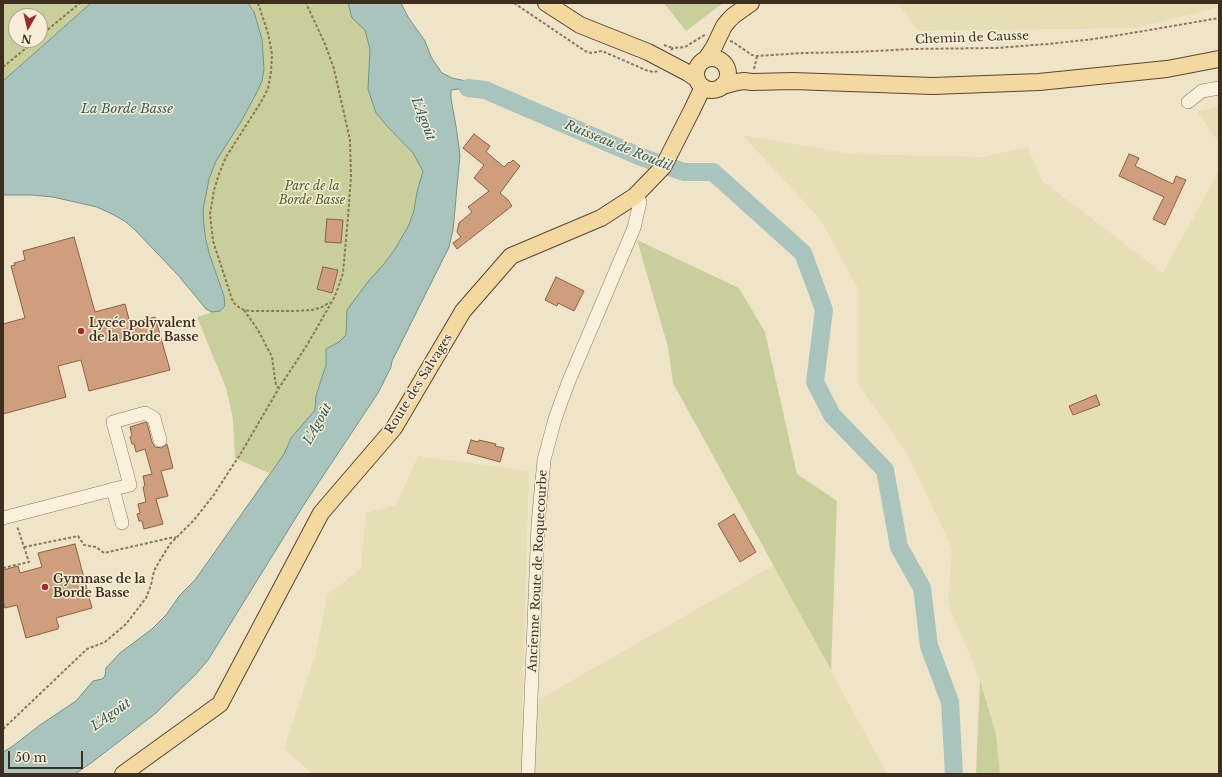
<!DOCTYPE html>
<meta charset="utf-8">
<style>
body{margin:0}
#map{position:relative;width:1222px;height:777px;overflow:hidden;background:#f0e4c8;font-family:"Libre Baskerville",serif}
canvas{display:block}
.frame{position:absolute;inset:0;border:4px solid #3d2e20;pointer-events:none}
.north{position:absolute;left:8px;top:8px;width:40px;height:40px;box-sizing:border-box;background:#f7eed8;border:1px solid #ada18e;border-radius:50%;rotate:188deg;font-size:11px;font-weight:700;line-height:16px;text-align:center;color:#3d2e20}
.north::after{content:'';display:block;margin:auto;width:14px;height:18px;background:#9e2a2b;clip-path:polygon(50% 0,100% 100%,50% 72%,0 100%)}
.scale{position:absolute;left:8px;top:751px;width:75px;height:18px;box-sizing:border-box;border:2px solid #3d2e20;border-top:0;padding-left:5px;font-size:12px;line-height:14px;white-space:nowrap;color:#3d2e20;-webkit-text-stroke:3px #f7eed8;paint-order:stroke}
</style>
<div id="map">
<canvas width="1222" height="777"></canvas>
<div class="frame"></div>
<div class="north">N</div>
<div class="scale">50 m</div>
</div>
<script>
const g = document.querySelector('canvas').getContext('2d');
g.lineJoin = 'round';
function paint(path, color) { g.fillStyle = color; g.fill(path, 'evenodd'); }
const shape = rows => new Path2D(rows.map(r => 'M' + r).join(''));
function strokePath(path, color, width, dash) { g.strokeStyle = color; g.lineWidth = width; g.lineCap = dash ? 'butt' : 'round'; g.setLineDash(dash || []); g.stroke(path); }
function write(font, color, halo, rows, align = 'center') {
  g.font = font + ' "Libre Baskerville",serif'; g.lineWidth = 3; g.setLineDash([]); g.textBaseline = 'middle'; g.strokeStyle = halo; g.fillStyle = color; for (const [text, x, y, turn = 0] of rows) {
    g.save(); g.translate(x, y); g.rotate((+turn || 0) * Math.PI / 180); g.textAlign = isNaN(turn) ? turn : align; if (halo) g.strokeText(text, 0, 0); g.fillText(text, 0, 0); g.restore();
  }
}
const farmland = shape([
 [897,3,1219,3,1219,7,1135,28,919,31],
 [1219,106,1219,143,1197,112],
 [742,135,852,154,982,157,1028,147,1042,181,1163,273,1219,170,1219,774,1000,774,996,734,980,680,948,603,952,548,906,452,859,385,859,290,820,219],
 [418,456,529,471,522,709,774,565,887,774,313,774,284,749,315,656,328,594,361,569,366,513,396,505]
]);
const green = shape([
 [3,3,91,3,3,81],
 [16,16,40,16,40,40,16,40],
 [248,3,348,3,352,18,365,30,370,49,368,89,386,125,413,153,423,171,417,192,414,210,409,225,395,249,347,310,346,335,339,342,326,349,326,365,316,396,315,410,291,438,284,454,269,473,235,458,233,419,226,388,197,317,212,312,220,311,224,296,210,255,204,227,203,210,209,179,216,161,220,152,242,120,256,94,262,81,264,69,262,39,256,18],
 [664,3,723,3,686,31],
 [637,240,739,288,765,332,797,474,837,501,831,670,673,383,668,347],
 [980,680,996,734,1000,774,976,774]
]);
const water = shape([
 [91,3,248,3,254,12,262,39,264,69,262,81,256,94,242,120,216,161,209,179,203,210,204,227,206,240,210,256,224,296,225,306,220,311,212,312,206,309,178,275,135,230,126,222,114,215,97,207,53,197,32,195,3,195,3,81,91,3],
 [348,3,401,3,408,17,425,41,431,57,437,66,442,73,452,78,485,85,495,93,458,89,451,90,451,99,456,126,460,155,453,230,449,247,392,361,391,367,378,393,303,506,208,660,196,674,156,713,91,763,75,774,3,774,3,752,13,746,40,725,76,701,93,681,102,679,105,676,106,668,120,653,152,629,166,615,180,595,195,580,284,454,291,438,315,410,316,396,326,365,326,349,339,342,346,335,347,310,367,283,383,265,395,249,409,225,414,210,417,192,423,171,413,153,386,125,376,113,368,89,370,49,365,30,352,18,348,3]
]);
const river = shape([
 [468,88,485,90,641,157,684,172,713,172,803,253,824,310,815,382,832,415,885,470,899,547,922,588,929,646,950,702,954,774]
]);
const building = shape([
 [474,134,490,146,486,152,504,167,509,162,510,163,513,160,520,166,500,193,508,200,512,206,457,249,453,243,461,237,457,232,459,223,472,212,468,207,489,191,474,178,484,165,463,148,474,134],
 [1129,154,1139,158,1135,166,1173,184,1176,176,1186,180,1165,225,1153,219,1164,197,1119,176,1129,154],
 [327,219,343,220,341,243,325,242,327,219],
 [74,237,95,312,125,304,130,323,155,317,170,370,89,391,81,360,58,366,66,397,3,414,3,324,25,318,11,266,15,265,14,263,25,260,23,251,74,237],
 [323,267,338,270,332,293,317,289,323,267],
 [556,277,584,291,574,311,558,303,557,306,545,300,556,277],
 [1096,395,1100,405,1073,415,1069,406,1096,395],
 [146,422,147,423,152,442,155,447,162,448,167,444,173,468,161,471,168,496,156,499,163,524,144,529,142,521,139,521,137,514,140,513,138,504,146,502,143,487,145,486,143,476,152,474,145,449,136,452,134,444,132,444,130,437,132,436,130,427,146,422],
 [471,440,478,442,479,440,496,444,495,446,504,448,500,462,467,453,471,440],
 [734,514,756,552,740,562,718,524,734,514],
 [75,544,92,608,56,618,59,627,58,627,58,629,26,638,17,605,5,608,3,600,3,570,18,566,20,573,42,567,38,553,75,544]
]);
const path = shape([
 [258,3,268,33,272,54,271,72,268,89,261,102,226,157,219,174,214,190,210,214,213,241,233,302,237,306,244,310,251,311,293,311,312,310,322,307,330,302],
 [514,3,585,51,591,53,602,51,648,71,654,72,658,71],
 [40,36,80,3],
 [730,41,733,42,752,55,757,56,803,53,855,52,912,49,996,48,1048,44,1094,39,1138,32,1219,18],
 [664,45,673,48],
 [671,50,673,48,685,47,706,34],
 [3,67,36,40],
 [754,69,757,56],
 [244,310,258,330,272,357,276,386,279,388],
 [24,547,78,536,84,545,96,547,104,553,174,537,176,538],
 [3,568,29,562,17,526],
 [3,729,87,649,105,642,126,624,146,598,151,585,154,571,159,562,170,544,194,520,213,496,241,453,279,388,307,345,334,298,338,288,343,273,348,217,351,176,350,140,334,69,325,44,306,3]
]);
const minor = shape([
 [1188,102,1202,91,1219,88],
 [113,489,122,523],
 [3,518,130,485,113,422,145,413,154,418,160,440],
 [528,774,538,524,544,460,555,419,568,383,634,228,640,202,635,196]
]);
const major = shape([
 [546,3,580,25,648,52,688,73,697,79],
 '696 74a16 16 0 1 1 32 0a16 16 0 1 1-32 0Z',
 [706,59,714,47,724,26,729,20,733,16,751,3],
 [722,86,737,82,744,81,752,82,793,81,933,86,1039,82,1167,69,1219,59],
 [123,774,220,704,321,513,394,428,463,311,511,256,601,218,635,196,663,167,692,110,703,87]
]);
const markers = [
 [81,331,4,"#9e2a2b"],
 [45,587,4,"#9e2a2b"]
];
const streetNames = [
 ["Chemin de Causse",972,38,-2],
 ["Route des Salvages",419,384,-58],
 ["Ancienne Route de Roquecourbe",538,571,-87]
];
const parkNames = [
 ["Parc de la",312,187],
 ["Borde Basse",312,201]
];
const poiNames = [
 ["Lycée polyvalent",89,324],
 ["de la Borde Basse",89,338],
 ["Gymnase de la",53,580],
 ["Borde Basse",53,594]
];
const waterNames = [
 ["La Borde Basse",127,109],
 ["L'Agoût",423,119,69],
 ["Ruisseau de Roudil",618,146,22],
 ["L'Agoût",318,424,-61],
 ["L'Agoût",111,715,-35]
];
paint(farmland, '#e6deb5');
paint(green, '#c9cf9b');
paint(water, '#a9c4bc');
strokePath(water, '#6f938a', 1);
strokePath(river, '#a9c4bc', 18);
paint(building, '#cf9f7d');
strokePath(building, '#8d5f41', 1);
strokePath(minor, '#8d765c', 14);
strokePath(major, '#5b4430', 18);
strokePath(path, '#8d765c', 2, [3, 2]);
strokePath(minor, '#faf1dc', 13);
strokePath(major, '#f3d9a0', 16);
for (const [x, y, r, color] of markers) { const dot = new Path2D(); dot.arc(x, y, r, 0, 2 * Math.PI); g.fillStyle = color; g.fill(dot); strokePath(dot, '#f7eed8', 1.5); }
write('12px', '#3d2e20', '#f7eed8', streetNames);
write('italic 12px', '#4d5a26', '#f7eed8', parkNames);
write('bold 12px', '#3d2e20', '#f7eed8', poiNames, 'left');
write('italic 13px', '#2f5d5a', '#f7eed8', waterNames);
</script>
